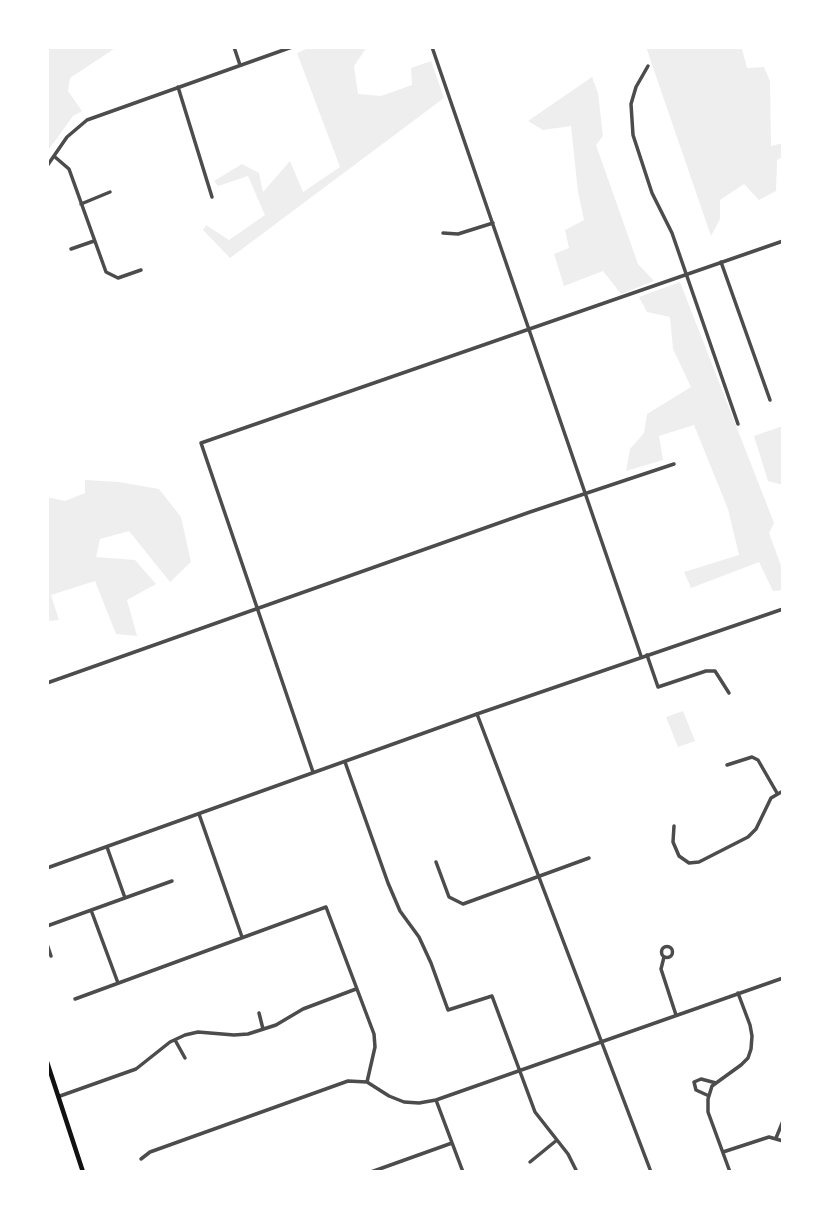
<!DOCTYPE html>
<style>
body{margin:0}
#map{position:relative;width:830px;height:1219px;overflow:hidden;background:#fff;font-family:"Space Grotesk",sans-serif}
canvas{display:block}
.frame{position:absolute;inset:0;border:49px solid #fff;pointer-events:none}
</style>
<div id="map">
<canvas width="830" height="1219"></canvas>
<div class="frame"></div>
</div>
<script>
const g = document.querySelector('canvas').getContext('2d');
g.lineJoin = 'round';
function paint(path, color) { g.fillStyle = color; g.fill(path, 'evenodd'); }
const shape = rows => new Path2D(rows.map(r => 'M' + r).join(''));
function strokePath(path, color, width, dash) { g.strokeStyle = color; g.lineWidth = width; g.lineCap = dash ? 'butt' : 'round'; g.setLineDash(dash || []); g.stroke(path); }
const green = shape([
 [47,47,117,47,70,78,68,91,82,111,73,116,47,152],
 [311,47,367,47,354,66,358,94,381,96,412,85,411,68,431,61,444,98,230,258,203,230,206,225,229,240,265,215,248,176,218,186,214,181,242,164,259,173,263,192,290,161,303,192,340,167,297,53],
 [646,47,747,47,742,49,747,68,764,67,770,81,771,146,783,143,783,157,777,160,776,191,759,200,744,184,720,200,720,219,711,236],
 [592,77,598,93,603,136,596,145,638,264,654,281,621,294,603,271,564,286,554,254,569,248,565,230,584,220,578,192,571,126,543,130,528,121],
 [680,282,774,523,769,533,783,571,783,590,773,591,759,562,691,588,684,572,739,555,728,509,694,425,659,436,663,460,626,471,630,449,644,433,647,414,691,387,673,349,670,317,647,312,639,297],
 [783,426,783,485,768,481,754,436],
 [85,480,119,482,159,489,181,517,191,562,170,582,129,531,100,539,96,557,135,560,156,584,127,600,137,636,116,634,95,581,51,595,59,620,47,621,47,497,65,501,85,493],
 [683,711,695,741,678,747,666,717]
]);
const minor = shape([
 [234,47,240,65],
 [432,47,641,656],
 [648,66,636,87,631,104,633,135,652,193,672,233,738,424],
 [178,87,212,197],
 [55,157,69,169,106,272,118,278,141,270],
 [47,166,67,137,87,120,292,47],
 [81,204,110,192],
 [443,233,458,234,493,223],
 [71,249,94,241],
 [721,262,770,400],
 [647,655,658,687,706,671,715,671,729,693],
 [47,683,530,512,674,464],
 [477,714,651,1172],
 [345,762,388,883,400,911,419,937,431,963,448,1010,492,996,535,1112,568,1154,577,1172],
 [727,765,752,757,758,760,777,793],
 [313,772,201,443,783,241],
 [199,814,242,937],
 [674,826,673,842,679,856,689,863,699,862,748,837,756,829,771,798,783,791],
 [107,847,125,898],
 [436,862,449,897,463,904,589,858],
 [91,910,118,983],
 [47,926,172,881],
 [47,944,51,956],
 '661.5 952a5.5 5.5 0 1 1 11 0a5.5 5.5 0 1 1-11 0Z',
 [664,957,661,969,676,1015],
 [75,999,326,907,374,1034,375,1047,367,1082],
 [259,1013,263,1029],
 [175,1040,185,1058],
 [60,1096,136,1069,170,1042,185,1035,198,1032,234,1035,248,1034,276,1025,303,1009,356,989],
 [709,1096,696,1090,694,1082,701,1079,716,1083],
 [436,1100,463,1172],
 [776,1138,783,1121],
 [723,1152,769,1137,783,1141],
 [141,1159,150,1152,348,1081,367,1082,389,1096,404,1102,419,1103,436,1100,783,978],
 [530,1162,557,1140],
 [371,1172,452,1143],
 [730,1172,708,1112,708,1099,712,1086,741,1065,748,1058,751,1049,752,1036,750,1025,738,993]
]);
const tertiary = shape([
 [47,868,477,714,783,609]
]);
const secondary = shape([
 [47,1062,83,1172]
]);
paint(green, '#eee');
strokePath(minor, '#4c4c4c', 3.5);
strokePath(tertiary, '#4c4c4c', 3.5);
strokePath(secondary, '#111', 4.5);
</script>
